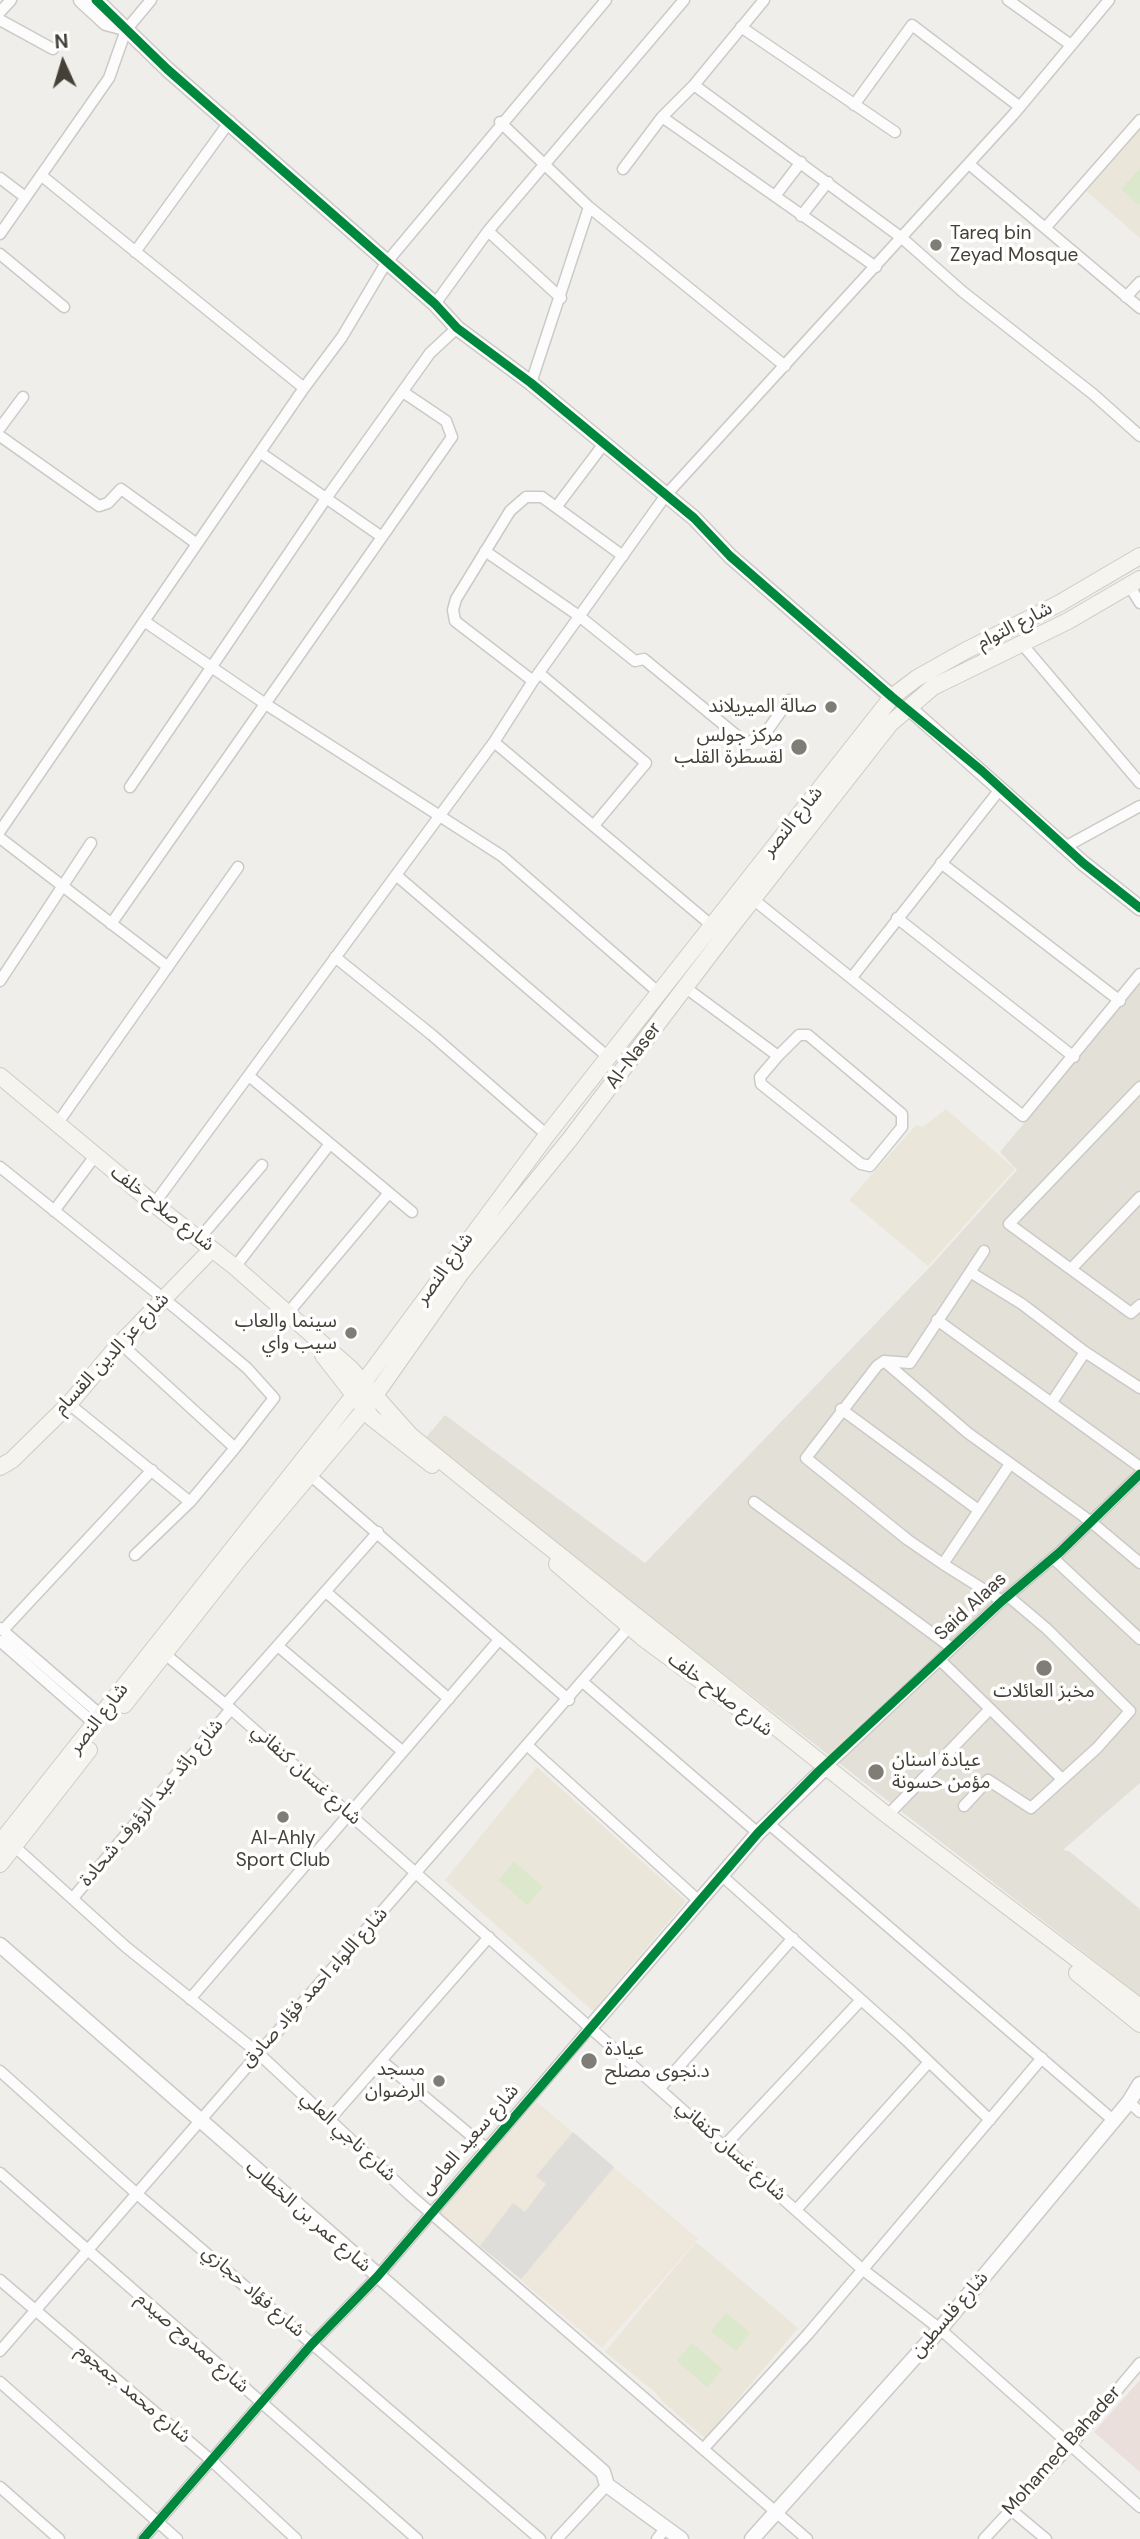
<!DOCTYPE html>
<meta charset="utf-8">
<style>
body{margin:0}
#map{position:relative;width:1140px;height:2539px;overflow:hidden;background:#efeeea;font-family:"DM Sans",sans-serif}
canvas{display:block}
.north{position:absolute;left:28px;top:28px;width:70px;height:70px;-webkit-text-stroke:5px #fff;paint-order:stroke;rotate:356deg;font-size:19px;font-weight:700;line-height:28px;text-align:center;color:#454037}
.north::after{content:'';display:block;margin:auto;width:24px;height:32px;background:#454037;clip-path:polygon(50% 0,100% 100%,50% 72%,0 100%)}
</style>
<div id="map">
<canvas width="1140" height="2539"></canvas>
<div class="north">N</div>
</div>
<script>
const g = document.querySelector('canvas').getContext('2d');
g.lineJoin = 'round';
function paint(path, color) { g.fillStyle = color; g.fill(path, 'evenodd'); }
const shape = rows => new Path2D(rows.map(r => 'M' + r).join(''));
function strokePath(path, color, width, dash) { g.strokeStyle = color; g.lineWidth = width; g.lineCap = dash ? 'butt' : 'round'; g.setLineDash(dash || []); g.stroke(path); }
function write(font, color, halo, rows, align = 'center') {
  g.font = font + ' "DM Sans","Noto Sans Arabic",sans-serif'; g.lineWidth = 7; g.setLineDash([]); g.textBaseline = 'middle'; g.strokeStyle = halo; g.fillStyle = color; for (const [text, x, y, turn = 0] of rows) {
    g.save(); g.translate(x, y); g.rotate((+turn || 0) * Math.PI / 180); g.textAlign = isNaN(turn) ? turn : align; if (halo) g.strokeText(text, 0, 0); g.fillText(text, 0, 0); g.restore();
  }
}
const residential = shape([
 [1140,984,1140,1783,1063,1850,1069,1851,1140,1909,1140,1996,423,1441,445,1415,645,1563,930,1267,1017,1170,1000,1152]
]);
const commercial = shape([
 [537,2102,698,2239,602,2348,437,2210]
]);
const education = shape([
 [1140,127,1140,238,1084,189],
 [946,1109,1015,1169,928,1266,849,1200,916,1125,923,1127],
 [537,1767,686,1901,593,2011,445,1880],
 [696,2242,798,2328,705,2438,665,2404,654,2391,605,2352]
]);
const medical = shape([
 [1140,2380,1140,2472,1094,2432]
]);
const green = shape([
 [1140,169,1140,203,1139,205,1121,189],
 [514,1862,543,1887,527,1905,499,1880],
 [726,2313,750,2333,736,2351,711,2331],
 [692,2343,722,2369,707,2387,677,2361]
]);
const parking = shape([
 [573,2132,614,2167,521,2279,480,2246,513,2203,525,2212,546,2184,536,2176]
]);
const minor = shape([
 [1008,0,1071,45],
 [0,12,11,0],
 [0,20,53,49],
 [741,27,895,132],
 [694,85,902,238,963,292,1093,394,1140,436],
 [854,105,912,25,1020,107],
 [662,117,876,267],
 [500,122,589,207,785,366],
 [969,164,1140,308],
 [623,169,662,117,694,85,764,0],
 [42,176,304,388],
 [0,178,25,197],
 [775,196,801,162],
 [801,216,828,182],
 [1046,227,1140,120],
 [488,231,561,298],
 [0,234,109,78,126,30,151,0],
 [135,252,230,121],
 [0,254,64,307],
 [1126,297,1140,282],
 [435,304,488,231,684,0],
 [531,383,589,207],
 [0,428,23,397],
 [0,436,99,506,108,503,121,489,197,544],
 [261,453,382,537],
 [557,506,603,445],
 [485,551,579,616,635,661,644,659,747,744,767,731,789,700],
 [1129,585,1140,603],
 [144,621,264,703,502,856,658,992],
 [1022,644,1140,783],
 [539,673,646,763,595,824],
 [533,681,455,621,453,610,456,599,510,511,526,497,542,497,623,556],
 [494,742,710,924],
 [130,787,327,497,430,353,457,328],
 [0,831,304,388,342,337,386,263,606,0],
 [0,838,168,967],
 [1065,847,1140,806],
 [941,863,1120,1001],
 [396,875,494,742,533,681,666,495,1013,115,1109,0],
 [754,900,1023,1116,1140,974],
 [897,918,1074,1057],
 [111,924,452,437,446,421,403,392],
 [335,957,432,1035,547,1135],
 [853,976,1001,788],
 [0,981,91,843],
 [686,988,778,1056,760,1077,761,1084,861,1164,870,1166,902,1127,902,1114,808,1035,799,1035,778,1056],
 [249,1076,412,1212],
 [1140,1087,1009,1224,1131,1313,1140,1305],
 [57,1124,238,867],
 [0,1167,179,1311,247,1368,274,1398,235,1448,121,1344],
 [154,1204,396,875,608,1057],
 [54,1211,95,1156],
 [199,1239,262,1165],
 [984,1251,910,1363,884,1361,877,1366,806,1458,908,1540,943,1564,1010,1464],
 [235,1267,329,1145],
 [1072,1268,1140,1197],
 [970,1272,1022,1304,1085,1352,1052,1402],
 [288,1313,388,1194],
 [937,1320,1140,1467],
 [1085,1352,1140,1388],
 [884,1361,968,1433,1090,1521,1140,1563],
 [69,1404,190,1502],
 [841,1409,977,1509],
 [310,1475,569,1700],
 [754,1502,952,1648],
 [135,1555,190,1502,235,1448],
 [1053,1558,1140,1639],
 [943,1564,1002,1601],
 [326,1592,449,1699],
 [0,1628,102,1716],
 [3,1630,152,1470],
 [0,1641,96,1725],
 [279,1647,402,1751],
 [165,1654,231,1709,862,2269,940,2329,1140,2507],
 [940,1660,1062,1779],
 [584,1683,758,1833],
 [226,1704,378,1532],
 [528,1746,699,1901],
 [827,1766,1002,1601,1060,1552,1140,1474],
 [964,1806,988,1780,1031,1808,1097,1748,1130,1711,1047,1629,1008,1596],
 [887,1816,990,1709],
 [768,1823,1113,2120],
 [14,1846,126,1947,257,2052,410,2195,807,2539],
 [721,1875,904,2038,990,2120],
 [73,1898,231,1709],
 [190,1999,499,1640],
 [383,2062,486,2148],
 [0,2071,137,2194,540,2539],
 [660,2088,793,1938],
 [1129,2102,1140,2112],
 [330,2119,489,1937],
 [725,2145,861,2000],
 [0,2173,417,2539],
 [796,2210,929,2062],
 [0,2280,212,2461,296,2539],
 [0,2351,630,1626],
 [0,2382,177,2539],
 [704,2448,808,2334,1042,2058],
 [0,2487,59,2539],
 [1010,2509,1046,2539],
 [143,2539,312,2344,377,2277,595,2022],
 [557,2539,607,2485],
 [657,2539,666,2528],
 [984,2539,1071,2445,1140,2363]
]);
const tertiary = shape([
 [81,0,106,23,121,27],
 [96,0,167,69,435,304,457,328,531,383,694,518,730,556,892,697],
 [909,708,1083,863,1140,908],
 [0,1945,603,2472,607,2485,681,2539],
 [595,2022,758,1833,827,1766],
 [752,2539,940,2329,1129,2102,1140,2084]
]);
const secondary = shape([
 [0,1076,154,1204,235,1267,351,1369,411,1436,485,1496,883,1812,1140,2007],
 [323,1355,372,1418,432,1465],
 [0,1467,12,1460,69,1404,116,1348,212,1249],
 [557,1564,643,1638,742,1711],
 [124,1705,238,1560,366,1408,461,1273,570,1139,724,936,890,724,933,687,1068,621,1140,579],
 [0,1843,355,1394,547,1135,892,697,917,678,965,651,1060,603,1140,556],
 [0,1864,89,1750],
 [1077,1973,1140,2024]
]);
const cycleway = shape([
 [96,0,167,69,435,304,457,328,531,383,694,518,730,556,892,697,982,771,1083,863,1140,908],
 [143,2539,312,2344,377,2277,758,1833,819,1771,1002,1601,1060,1552,1140,1474]
]);
const markers = [
 [936,245,7,"#807d76"],
 [831,707,7,"#807d76"],
 [799,747,9,"#807d76"],
 [351,1333,7,"#807d76"],
 [1044,1668,9,"#807d76"],
 [876,1772,9,"#807d76"],
 [283,1817,7,"#807d76"],
 [589,2061,9,"#807d76"],
 [439,2081,7,"#807d76"]
];
const poiNames = [
 ["Tareq bin",950,234,"left"],
 ["Zeyad Mosque",950,256,"left"],
 ["صالة الميريلاند",817,707],
 ["مركز جولس",783,736],
 ["لقسطرة القلب",783,758],
 ["سينما والعاب",337,1322],
 ["سيب واي",337,1344],
 ["مخبز العائلات",1044,1692,"center"],
 ["عيادة اسنان",892,1761,"left"],
 ["مؤمن حسونة",892,1783,"left"],
 ["Al-Ahly",283,1839,"center"],
 ["Sport Club",283,1861,"center"],
 ["عيادة",605,2050,"left"],
 ["د.نجوى مصلح",605,2072,"left"],
 ["مسجد",425,2070],
 ["الرضوان",425,2092]
];
const streetNames = [
 ["شارع التوام",1015,626,-27],
 ["شارع النصر",793,822,-51],
 ["Al-Naser",634,1056,-53],
 ["شارع صلاح خلف",162,1209,38],
 ["شارع النصر",445,1269,-54],
 ["شارع عز الدين القسام",112,1354,-47],
 ["Said Alaas",971,1607,-43],
 ["شارع صلاح خلف",720,1695,37],
 ["شارع النصر",99,1719,-52],
 ["شارع غسان كنفاني",306,1775,42],
 ["شارع رائد عبد الرؤوف شحادة",152,1803,-50],
 ["شارع اللواء احمد فؤاد صادق",315,1988,-48],
 ["شارع ناجي العلي",348,2137,43],
 ["شارع سعيد العاص",470,2140,-49],
 ["شارع غسان كنفاني",731,2151,42],
 ["شارع عمر بن الخطاب",308,2217,41],
 ["شارع فؤاد حجازي",253,2292,41],
 ["شارع فلسطين",950,2315,-49],
 ["شارع ممدوح صيدم",192,2343,41],
 ["شارع محمد جمجوم",133,2394,40],
 ["Mohamed Bahader",1062,2451,-48]
];
paint(residential, '#e3e0d8');
paint(commercial, '#eee7db');
paint(education, '#eae6da');
paint(medical, '#eadfdb');
paint(green, '#dbe8cb');
paint(parking, '#dfddda');
strokePath(minor, '#cccac6', 13);
strokePath(tertiary, '#cccac6', 17);
strokePath(secondary, '#cecbc1', 18);
strokePath(minor, '#fdfcfc', 10);
strokePath(tertiary, '#fdfcfc', 14);
strokePath(secondary, '#f5f4ef', 16);
strokePath(cycleway, '#00873e', 9);
for (const [x, y, r, color] of markers) { const dot = new Path2D(); dot.arc(x, y, r, 0, 2 * Math.PI); g.fillStyle = color; g.fill(dot); strokePath(dot, '#fff', 2.5); }
write('19px', '#454037', '#fff', poiNames, 'right');
write('19px', '#454037', '#fff', streetNames);
</script>
